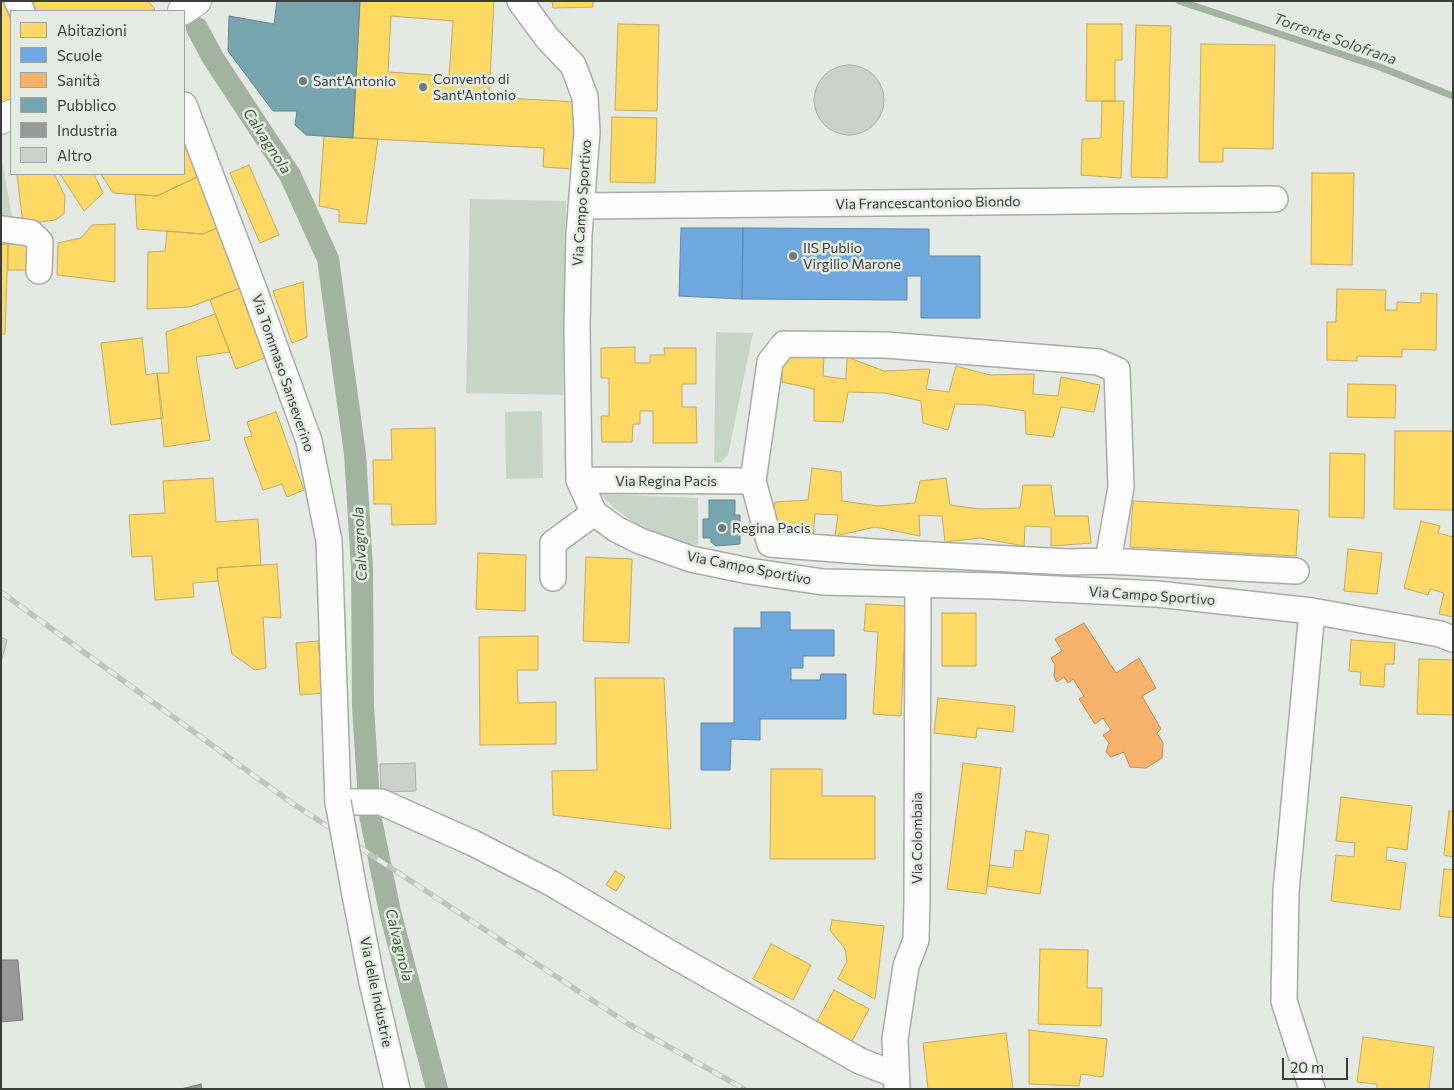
<!DOCTYPE html>
<meta charset="utf-8">
<style>
body{margin:0}
#map{position:relative;width:1454px;height:1090px;overflow:hidden;background:#e4e9e4;font-family:Commissioner,sans-serif}
canvas{display:block}
.frame{position:absolute;inset:0;border:2px solid #3a3d3a;pointer-events:none}
.legend{position:absolute;left:10px;top:10px;width:175px;height:165px;box-sizing:border-box;background:#e3ebe2;border:1px solid #9fa59f;margin:0;padding:6px 9px;list-style:none;font-size:15px;color:#3a3d3a}
.legend li{display:flex;align-items:center;gap:10px;height:25px}
.legend b{width:25px;border:1px solid #9fa59f}
.scale{position:absolute;left:1282px;top:1058px;width:66px;height:22px;box-sizing:border-box;border:2px solid #3a3d3a;border-top:0;padding-left:6px;font-size:15px;line-height:18px;white-space:nowrap;color:#3a3d3a;-webkit-text-stroke:4px #e3ebe2;paint-order:stroke}
</style>
<div id="map">
<canvas width="1454" height="1090"></canvas>
<div class="frame"></div>
<ul class="legend">
<li><b style="height:14px;background:#ffd966"></b>Abitazioni</li>
<li><b style="height:14px;background:#6fa8dc"></b>Scuole</li>
<li><b style="height:14px;background:#f6b26b"></b>Sanità</li>
<li><b style="height:14px;background:#76a5af"></b>Pubblico</li>
<li><b style="height:14px;background:#999"></b>Industria</li>
<li><b style="height:14px;background:#cdd0cc"></b>Altro</li>
</ul>
<div class="scale">20 m</div>
</div>
<script>
const g = document.querySelector('canvas').getContext('2d');
g.lineJoin = 'round';
function paint(path, color) { g.fillStyle = color; g.fill(path, 'evenodd'); }
const shape = rows => new Path2D(rows.map(r => 'M' + r).join(''));
function strokePath(path, color, width, dash) { g.strokeStyle = color; g.lineWidth = width; g.lineCap = dash ? 'butt' : 'round'; g.setLineDash(dash || []); g.stroke(path); }
function write(font, color, halo, rows, align = 'center') {
  g.font = font + ' Commissioner,sans-serif'; g.lineWidth = 5; g.setLineDash([]); g.textBaseline = 'middle'; g.strokeStyle = halo; g.fillStyle = color; for (const [text, x, y, turn = 0] of rows) {
    g.save(); g.translate(x, y); g.rotate((+turn || 0) * Math.PI / 180); g.textAlign = isNaN(turn) ? turn : align; if (halo) g.strokeText(text, 0, 0); g.fillText(text, 0, 0); g.restore();
  }
}
const green = shape([
 [1,154,12,217,1,217],
 [470,199,566,201,563,395,466,393],
 [716,332,753,333,728,455,721,462,714,463],
 [542,411,543,478,506,479,505,412],
 [600,494,698,498,698,545,680,542,638,526,614,508]
]);
const homes = shape([
 [1,1,6,1,11,11,11,101,1,108,1,1],
 [30,1,148,1,155,9,151,11,36,11,30,1],
 [360,1,494,1,489,97,576,102,573,169,543,167,544,148,353,138,360,1],
 [391,16,453,21,449,76,388,72,391,16],
 [552,1,593,1,593,7,553,8,552,1],
 [618,24,659,25,657,111,615,110,618,24],
 [1087,24,1122,24,1122,60,1115,60,1115,101,1086,101,1087,24],
 [1136,25,1171,26,1167,178,1131,177,1136,25],
 [1201,44,1275,45,1273,149,1223,148,1223,162,1199,162,1201,44],
 [1102,101,1124,101,1121,178,1081,175,1082,139,1101,138,1102,101],
 [612,117,657,118,655,183,610,182,612,117],
 [324,136,378,139,366,224,339,222,339,210,319,206,324,136],
 [184,141,199,176,157,196,113,193,101,174,184,174,184,141],
 [249,165,279,235,260,243,230,173,249,165],
 [1312,173,1354,173,1352,265,1311,264,1312,173],
 [17,174,54,174,65,196,64,214,55,220,23,224,17,174],
 [60,174,94,174,103,193,84,211,60,174],
 [199,176,217,228,203,234,137,229,135,194,157,196,199,176],
 [115,224,115,282,57,275,58,243,81,238,92,225,115,224],
 [217,228,240,288,190,307,147,309,148,252,165,251,167,231,203,234,217,228],
 [1,244,8,244,5,334,1,334,1,244],
 [8,244,28,244,27,270,8,270,8,244],
 [303,282,307,337,292,343,273,291,303,282],
 [240,288,267,357,236,369,210,300,240,288],
 [1337,289,1386,290,1385,310,1397,310,1397,302,1421,303,1421,293,1437,294,1436,350,1402,349,1402,357,1357,356,1357,361,1327,360,1327,322,1336,322,1337,289],
 [215,314,230,352,196,357,210,440,164,447,157,373,169,373,166,332,215,314],
 [142,338,146,375,157,373,163,418,111,425,101,343,142,338],
 [635,347,635,363,650,363,650,355,665,355,664,348,696,348,696,384,682,384,682,407,696,407,697,443,653,443,653,411,640,411,640,424,633,424,632,442,602,442,601,416,609,416,609,378,601,378,601,348,635,347],
 [782,354,824,354,823,376,846,379,847,357,884,371,930,369,926,389,949,392,956,366,990,375,1034,374,1033,394,1058,396,1061,377,1100,385,1094,412,1061,407,1053,437,1026,434,1025,411,986,405,955,404,948,430,923,423,921,401,885,393,848,392,843,422,814,421,814,389,782,382,782,354],
 [1348,384,1396,385,1395,418,1347,417,1348,384],
 [276,412,304,490,287,497,282,484,263,490,244,438,252,436,247,422,276,412],
 [435,428,436,524,392,525,391,504,374,504,373,460,392,460,391,429,435,428],
 [1395,431,1453,431,1453,510,1394,509,1395,431],
 [1330,453,1365,454,1364,518,1329,517,1330,453],
 [812,468,841,472,842,501,878,506,915,503,920,481,946,478,950,505,980,509,1020,508,1023,485,1051,485,1055,516,1088,516,1091,543,1051,546,1051,527,1025,526,1024,546,980,538,945,542,942,516,919,515,920,536,875,527,835,536,838,515,815,514,813,536,772,530,775,502,808,500,812,468],
 [213,478,216,522,258,519,261,565,217,568,218,581,193,583,194,597,155,600,152,556,132,557,129,515,165,513,163,481,213,478],
 [1133,501,1299,510,1296,556,1130,547,1133,501],
 [1421,521,1440,526,1438,533,1453,537,1453,617,1439,614,1444,593,1430,589,1428,595,1404,588,1421,521],
 [1348,549,1382,553,1377,594,1344,591,1348,549],
 [478,553,526,555,525,611,476,609,478,553],
 [586,557,632,559,629,643,583,641,586,557],
 [277,564,281,618,263,617,266,668,255,670,232,654,218,581,217,568,277,564],
 [866,604,906,606,901,716,873,714,878,632,864,631,866,604],
 [942,613,976,613,976,666,942,666,942,613],
 [538,636,538,670,517,670,518,703,556,702,556,744,480,745,479,637,538,636],
 [1351,640,1395,643,1394,664,1385,664,1384,687,1360,685,1361,672,1349,671,1351,640],
 [318,641,323,693,300,695,296,643,318,641],
 [1419,659,1453,660,1453,715,1417,714,1419,659],
 [595,678,664,678,671,829,553,815,552,771,597,770,595,678],
 [938,698,1015,706,1013,732,977,728,976,738,934,733,938,698],
 [963,763,1001,768,986,894,947,889,963,763],
 [771,769,822,769,822,796,875,796,875,859,770,859,771,769],
 [1341,797,1412,806,1407,850,1387,847,1386,860,1406,863,1400,910,1331,901,1336,855,1354,857,1355,843,1336,841,1341,797],
 [1449,811,1453,812,1453,857,1444,855,1449,811],
 [1026,831,1049,835,1040,894,987,886,990,865,1013,868,1015,850,1023,851,1026,831],
 [1444,869,1453,870,1453,918,1439,916,1444,869],
 [615,871,625,877,616,891,606,885,615,871],
 [832,920,884,926,875,999,838,979,847,961,845,949,830,930,832,920],
 [771,944,811,965,793,1000,753,979,771,944],
 [1040,949,1088,950,1087,988,1102,988,1101,1026,1038,1024,1040,949],
 [834,990,869,1009,851,1043,816,1023,834,990],
 [1029,1030,1107,1039,1103,1077,1081,1074,1079,1086,1029,1084,1029,1030],
 [1006,1033,1013,1089,928,1089,923,1043,1006,1033],
 [1363,1037,1434,1047,1429,1089,1377,1089,1377,1084,1357,1082,1363,1037]
]);
const schools = shape([
 [681,228,743,228,742,299,679,296,681,228],
 [743,228,929,229,929,256,980,256,980,318,921,318,921,276,907,276,907,300,742,299,743,228],
 [761,612,790,612,790,630,834,630,834,656,803,656,803,668,791,668,791,680,820,680,821,674,846,674,846,719,760,719,760,740,731,739,730,770,701,770,701,723,734,723,734,628,761,628,761,612]
]);
const health = shape([
 [1084,623,1116,673,1139,658,1156,688,1142,696,1161,729,1157,733,1163,743,1162,758,1146,768,1130,767,1124,752,1111,757,1106,752,1109,743,1103,735,1111,730,1103,718,1095,724,1079,699,1084,696,1073,679,1068,683,1064,677,1057,682,1054,676,1055,665,1051,658,1062,651,1055,639,1084,623]
]);
const public = shape([
 [277,1,360,1,353,138,306,135,295,125,297,111,273,111,228,51,229,16,274,24,277,1],
 [709,500,735,500,735,515,740,515,740,544,716,546,711,542,711,538,703,538,703,519,709,519,709,500]
]);
const industry = shape([
 [1,960,18,960,23,1020,1,1022,1,960],
 [201,1084,202,1089,181,1089,201,1084]
]);
const stream = shape([
 [1179,1,1377,66,1453,96]
]);
const canal = shape([
 [197,28,213,58,290,175,328,259,355,454,362,568,363,707,370,815,390,912,437,1089]
]);
const building = shape([
 '814 100a35 35 0 1 1 70 0a35 35 0 1 1-70 0Z',
 [1,637,7,640,1,663,1,637],
 [415,763,416,791,381,792,380,764,415,763]
]);
const minor = shape([
 [17,1,22,11],
 [520,1,548,39,573,65,585,97,587,132,579,235,577,326,579,480,594,513,616,529,640,541,691,559,749,571,823,582,996,586,1157,594,1312,611,1440,634,1453,639],
 [184,105,253,287,309,441,329,541,338,802,381,802,473,843,553,884,678,958,860,1061,896,1075],
 [581,206,1275,199],
 [1,229,31,233,40,242,39,271],
 [784,344,886,345,1098,362,1117,370,1121,487,1108,561,1069,562,874,552,770,544,753,481,770,362,784,344],
 [579,480,753,481],
 [1108,561,1296,571],
 [553,578,553,543,594,513],
 [355,895,372,982,397,1089],
 [897,1089,895,1039,906,966,916,940,917,900,918,585],
 [1312,1089,1284,1001,1286,891,1312,611]
]);
const secondary = shape([
 [182,11,197,1],
 [1,120,11,114]
]);
const rail = shape([
 [1,592,289,801,630,1025,744,1089]
]);
const minorBridge = shape([
 [338,802,355,895]
]);
const markers = [
 [303,81,5,"#767976"],
 [423,87,5,"#767976"],
 [793,256,5,"#767976"],
 [722,528,5,"#767976"]
];
const poiNames = [
 ["Convento di",433,79],
 ["Sant'Antonio",433,95],
 ["Sant'Antonio",313,81],
 ["IIS Publio",803,248],
 ["Virgilio Marone",803,264],
 ["Regina Pacis",732,528]
];
const streetNames = [
 ["Via Campo Sportivo",582,203,-86],
 ["Via Francescantonioo Biondo",928,203,-1],
 ["Via Tommaso Sanseverino",283,373,71],
 ["Via Regina Pacis",666,481],
 ["Via Campo Sportivo",749,568,11],
 ["Via Campo Sportivo",1152,596,4],
 ["Via Colombaia",917,838,-90],
 ["Via delle Industrie",376,992,78]
];
const waterNames = [
 ["Torrente Solofrana",1335,39,19],
 ["Calvagnola",267,141,57],
 ["Calvagnola",360,544,-93],
 ["Calvagnola",399,945,76]
];
paint(green, '#c7d5c6');
paint(homes, '#ffd966');
strokePath(homes, '#c4aa59', 1);
paint(schools, '#6fa8dc');
strokePath(schools, '#5f88ab', 1);
paint(health, '#f6b26b');
strokePath(health, '#be8f5c', 1);
paint(public, '#76a5af');
strokePath(public, '#64868c', 1);
paint(industry, '#999');
strokePath(industry, '#7c7d7c', 1);
strokePath(stream, '#a2b39f', 7);
strokePath(canal, '#a2b39f', 22);
paint(building, '#cdd0cc');
strokePath(building, '#acafac', 1);
strokePath(minor, '#a8aba8', 28);
strokePath(secondary, '#a8aba8', 30);
strokePath(minor, '#fbfcfb', 25);
strokePath(secondary, '#fbfcfb', 28);
strokePath(rail, '#c1c2c1', 5.5);
strokePath(rail, '#e3ebe2', 4, [11]);
strokePath(minorBridge, '#a8aba8', 28, []);
strokePath(minorBridge, '#fbfcfb', 25);
for (const [x, y, r, color] of markers) { const dot = new Path2D(); dot.arc(x, y, r, 0, 2 * Math.PI); g.fillStyle = color; g.fill(dot); strokePath(dot, '#e3ebe2', 2); }
write('14px', '#3a3d3a', '#e3ebe2', poiNames, 'left');
write('14px', '#3a3d3a', '#e3ebe2', streetNames);
write('italic 15px', '#3d6139', '#e3ebe2', waterNames);
</script>
